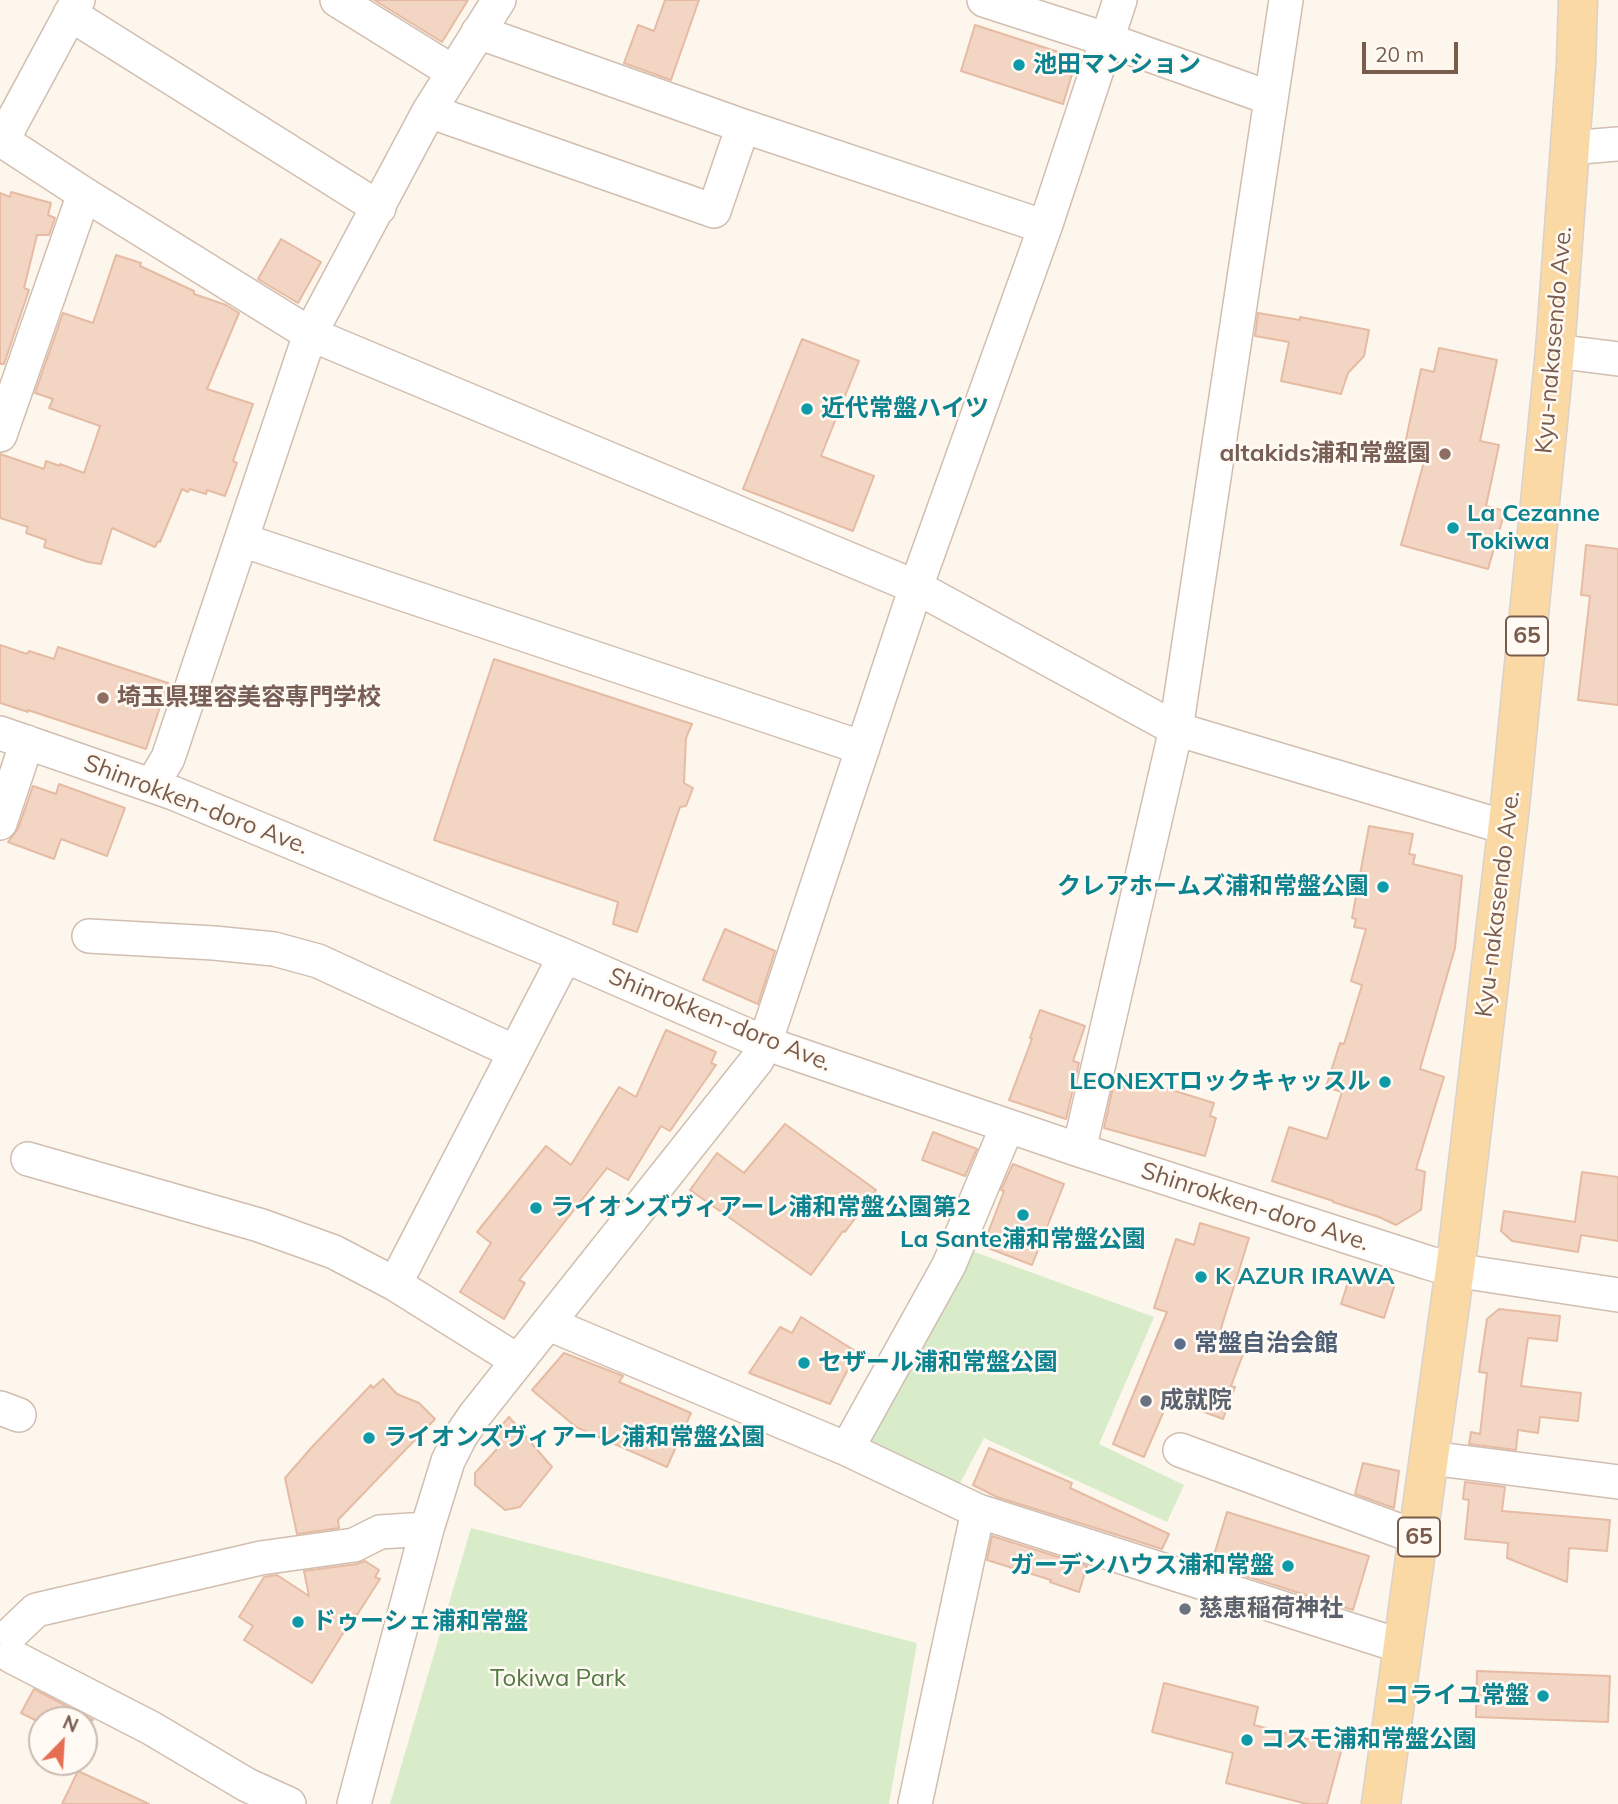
<!DOCTYPE html>
<meta charset="utf-8">
<style>
body{margin:0}
#map{position:relative;width:1618px;height:1804px;overflow:hidden;background:#fdf6ec;font-family:Mulish,sans-serif}
canvas{display:block}
.north{position:absolute;left:28px;top:1706px;width:70px;height:70px;box-sizing:border-box;background:#fffaf3;border:2px solid #cabbb1;border-radius:50%;rotate:24deg;font-size:19px;font-weight:700;line-height:28px;text-align:center;color:#7a5c4d}
.north::after{content:'';display:block;margin:auto;width:24px;height:32px;background:#e76f51;clip-path:polygon(50% 0,100% 100%,50% 72%,0 100%)}
.scale{position:absolute;left:1362px;top:42px;width:96px;height:32px;box-sizing:border-box;border:4px solid #7a5c4d;border-top:0;padding-left:9px;font-size:21px;line-height:24px;white-space:nowrap;color:#7a5c4d;-webkit-text-stroke:5px #fffaf3;paint-order:stroke}
</style>
<div id="map">
<canvas width="1618" height="1804"></canvas>
<div class="north">N</div>
<div class="scale">20 m</div>
</div>
<script>
const g = document.querySelector('canvas').getContext('2d');
g.lineJoin = 'round';
function paint(path, color) { g.fillStyle = color; g.fill(path, 'evenodd'); }
const shape = rows => new Path2D(rows.map(r => 'M' + r).join(''));
function strokePath(path, color, width, dash) { g.strokeStyle = color; g.lineWidth = width; g.lineCap = dash ? 'butt' : 'round'; g.setLineDash(dash || []); g.stroke(path); }
function write(font, color, halo, rows, align = 'center') {
  g.font = font + ' Mulish,"Noto Sans JP",sans-serif'; g.lineWidth = 5; g.setLineDash([]); g.textBaseline = 'middle'; g.strokeStyle = halo; g.fillStyle = color; for (const [text, x, y, turn = 0] of rows) {
    g.save(); g.translate(x, y); g.rotate((+turn || 0) * Math.PI / 180); g.textAlign = isNaN(turn) ? turn : align; if (halo) g.strokeText(text, 0, 0); g.fillText(text, 0, 0); g.restore();
  }
}
const green = shape([
 [972,1251,1154,1317,1099,1444,1184,1485,1167,1522,984,1438,959,1485,862,1448],
 [471,1528,917,1643,889,1804,390,1804]
]);
const building = shape([
 [374,0,468,0,442,42,374,0],
 [665,0,699,0,671,80,624,63,638,25,654,31,665,0],
 [975,25,1077,58,1063,104,961,71,975,25],
 [11,192,51,203,48,215,55,218,49,235,37,235,24,288,29,290,4,364,0,364,0,193,10,197,11,192],
 [281,239,321,262,298,303,258,279,281,239],
 [116,255,141,263,140,266,194,291,194,294,226,305,239,313,207,389,253,404,233,461,237,463,225,496,207,490,206,494,190,489,188,492,182,489,160,542,158,541,155,547,112,528,101,564,88,562,44,547,46,540,26,533,28,527,0,518,0,454,44,469,46,461,60,466,60,464,84,473,100,426,49,408,53,399,35,393,63,313,93,323,116,255],
 [1258,313,1300,320,1300,317,1369,330,1364,356,1348,373,1341,394,1281,381,1289,342,1255,336,1258,313],
 [802,339,859,361,821,456,874,476,853,531,743,489,802,339],
 [1439,348,1497,360,1480,441,1499,445,1486,506,1505,511,1488,569,1401,545,1424,462,1402,458,1421,369,1434,372,1439,348],
 [1586,545,1618,549,1618,705,1578,700,1590,596,1581,595,1586,545],
 [0,645,27,654,29,651,54,659,58,647,168,683,146,749,28,710,28,712,0,703,0,645],
 [494,659,692,724,686,738,684,783,693,788,686,806,680,807,637,932,613,924,618,902,434,840,494,659],
 [59,784,125,808,107,856,61,839,54,859,8,842,18,829,33,786,56,794,59,784],
 [1369,826,1413,834,1409,854,1415,855,1413,864,1462,876,1455,948,1420,1069,1444,1077,1416,1169,1425,1172,1421,1210,1396,1225,1379,1217,1333,1202,1333,1201,1272,1181,1289,1127,1327,1139,1342,1092,1326,1087,1340,1043,1344,1044,1362,985,1351,981,1366,929,1354,927,1356,919,1352,918,1369,826],
 [725,929,775,951,758,1004,703,980,725,929],
 [1040,1010,1085,1026,1073,1061,1079,1063,1066,1119,1009,1100,1032,1039,1030,1038,1040,1010],
 [666,1030,716,1052,711,1063,716,1065,670,1131,661,1126,628,1180,607,1168,519,1280,525,1283,504,1319,460,1292,491,1243,477,1232,546,1146,571,1165,619,1087,636,1097,666,1030],
 [1116,1073,1214,1103,1210,1116,1216,1118,1205,1156,1104,1128,1116,1073],
 [785,1124,876,1190,845,1232,843,1231,811,1275,690,1190,717,1153,744,1173,785,1124],
 [933,1132,977,1149,965,1176,922,1160,933,1132],
 [1013,1164,1064,1184,1032,1265,983,1246,1004,1191,1001,1190,1013,1164],
 [1582,1172,1618,1177,1618,1241,1581,1235,1578,1252,1512,1241,1501,1231,1504,1211,1575,1222,1582,1172],
 [1200,1223,1249,1238,1218,1338,1245,1349,1231,1386,1235,1387,1223,1419,1169,1399,1144,1457,1113,1444,1167,1312,1154,1308,1176,1239,1194,1245,1200,1223],
 [1352,1270,1395,1284,1384,1318,1341,1304,1352,1270],
 [1499,1309,1560,1316,1557,1341,1528,1338,1521,1386,1581,1393,1578,1421,1540,1417,1538,1433,1518,1430,1516,1450,1469,1444,1471,1432,1480,1434,1487,1373,1479,1372,1487,1319,1499,1309],
 [801,1317,857,1352,830,1404,749,1373,780,1327,792,1333,801,1317],
 [564,1353,623,1376,619,1382,691,1413,667,1467,576,1427,532,1390,564,1353],
 [383,1379,397,1394,419,1403,435,1419,338,1520,339,1528,297,1534,285,1478,312,1447,371,1385,373,1388,383,1379],
 [509,1417,552,1467,520,1507,505,1510,475,1485,475,1473,497,1449,492,1436,509,1417],
 [989,1448,1072,1483,1070,1488,1169,1534,1162,1549,997,1497,973,1485,989,1448],
 [1363,1463,1399,1471,1394,1508,1355,1494,1363,1463],
 [1465,1482,1505,1487,1502,1511,1610,1520,1607,1551,1569,1548,1567,1582,1507,1558,1508,1543,1465,1539,1469,1500,1463,1499,1465,1482],
 [1227,1512,1369,1556,1353,1610,1211,1565,1227,1512],
 [992,1536,1087,1566,1079,1592,1050,1582,1051,1580,987,1560,992,1536],
 [365,1561,379,1570,375,1577,380,1579,357,1615,355,1614,312,1683,244,1640,253,1626,239,1617,264,1577,277,1575,309,1596,304,1571,357,1564,365,1561],
 [1477,1671,1610,1676,1608,1722,1476,1717,1477,1671],
 [1164,1683,1258,1707,1254,1725,1342,1748,1327,1804,1307,1804,1226,1783,1233,1753,1152,1732,1164,1683],
 [34,1689,93,1720,35,1720,21,1713,34,1689],
 [78,1771,149,1804,62,1804,78,1771]
]);
const minor = shape([
 [337,0,453,72],
 [984,0,1108,40,1270,98],
 [70,14,379,208],
 [478,32,743,126,1045,227],
 [429,111,714,211,743,126],
 [0,139,84,194,310,334,916,587,1176,729,1508,828],
 [2,141,78,0],
 [1569,148,1618,144],
 [1555,351,1618,359],
 [0,435,84,194],
 [242,540,863,748],
 [0,733,173,793,565,956,765,1043,785,1050,1079,1150,1429,1263,1454,1270,1618,1295],
 [152,785,168,758,310,334,429,111,499,0],
 [0,823,27,742],
 [89,936,214,943,274,949,318,961,515,1052],
 [1079,1150,1176,729,1286,0],
 [28,1159,259,1225,334,1252,395,1284,518,1361],
 [395,1284,565,956],
 [549,1324,847,1449,978,1511,915,1804],
 [0,1408,19,1415],
 [847,1449,949,1265,1007,1127],
 [1180,1450,1419,1538],
 [1430,1458,1618,1482],
 [978,1511,1404,1647],
 [13,1632,36,1610,261,1558,354,1545,380,1532,427,1529],
 [11,1656,151,1728,247,1785,289,1804],
 [354,1804,427,1529,448,1461,460,1437,475,1415,757,1060,765,1043,916,587,1045,227,1120,0]
]);
const major = shape([
 [1381,1804,1458,1247,1510,806,1555,351,1576,64,1578,0]
]);
const markers = [
 [1019,65,7,"#0f9aa8"],
 [807,409,7,"#0f9aa8"],
 [1445,454,7,"#8d6e63"],
 [1453,528,7,"#0f9aa8"],
 [103,698,7,"#8d6e63"],
 [1383,887,7,"#0f9aa8"],
 [1385,1082,7,"#0f9aa8"],
 [536,1208,7,"#0f9aa8"],
 [1023,1215,7,"#0f9aa8"],
 [1201,1277,7,"#0f9aa8"],
 [1180,1344,7,"#5c6f8a"],
 [804,1363,7,"#0f9aa8"],
 [1146,1401,7,"#6b7280"],
 [369,1438,7,"#0f9aa8"],
 [1288,1566,7,"#0f9aa8"],
 [1185,1609,7,"#6b7280"],
 [298,1622,7,"#0f9aa8"],
 [1543,1696,7,"#0f9aa8"],
 [1247,1740,7,"#0f9aa8"]
];
const shields = [
 [1527,636,42],
 [1419,1537,42]
];
const shieldNames = [
 ["65",1527,636],
 ["65",1419,1537]
];
const cultureNames = [
 ["池田マンション",1033,65],
 ["近代常盤ハイツ",821,409],
 ["La Cezanne",1467,514],
 ["Tokiwa",1467,542],
 ["クレアホームズ浦和常盤公園",1369,887,"right"],
 ["LEONEXTロックキャッスル",1371,1082,"right"],
 ["ライオンズヴィアーレ浦和常盤公園第2",550,1208],
 ["La Sante浦和常盤公園",1023,1240,"center"],
 ["K AZUR IRAWA",1215,1277],
 ["セザール浦和常盤公園",818,1363],
 ["ライオンズヴィアーレ浦和常盤公園",383,1438],
 ["ガーデンハウス浦和常盤",1274,1566,"right"],
 ["ドゥーシェ浦和常盤",312,1622],
 ["コライユ常盤",1529,1696,"right"],
 ["コスモ浦和常盤公園",1261,1740]
];
const streetNames = [
 ["Kyu-nakasendo Ave.",1554,340,-85],
 ["Shinrokken-doro Ave.",196,805,21],
 ["Kyu-nakasendo Ave.",1498,904,-83],
 ["Shinrokken-doro Ave.",720,1020,22],
 ["Shinrokken-doro Ave.",1255,1207,18]
];
const educationNames = [
 ["altakids浦和常盤園",1431,454],
 ["埼玉県理容美容専門学校",117,698,"left"]
];
const serviceNames = [
 ["常盤自治会館",1194,1344]
];
const worshipNames = [
 ["成就院",1160,1401],
 ["慈恵稲荷神社",1199,1609]
];
const parkNames = [
 ["Tokiwa Park",558,1679]
];
paint(green, '#d8ecc9');
paint(building, '#f3d5c3');
strokePath(building, '#e6bba3', 2);
strokePath(minor, '#d1beb0', 36);
strokePath(major, '#dad1cd', 41);
strokePath(minor, '#fff', 33);
strokePath(major, '#fbd9a5', 38);
for (const [x, y, r, color] of markers) { const dot = new Path2D(); dot.arc(x, y, r, 0, 2 * Math.PI); g.fillStyle = color; g.fill(dot); strokePath(dot, '#fffaf3', 2.5); }
for (const [x, y, w] of shields) { const box = new Path2D(); box.roundRect(x - w / 2, y - 19.5, w, 39, 5); g.fillStyle = '#fffaf3'; g.fill(box); strokePath(box, '#7a5c4d', 2); }
write('bold 23px', '#7a5c4d', null, shieldNames);
write('bold 24px', '#0d838f', '#fffaf3', cultureNames, 'left');
write('24px', '#7a5c4d', '#fffaf3', streetNames);
write('bold 24px', '#785e54', '#fffaf3', educationNames, 'right');
write('bold 24px', '#4e5e75', '#fffaf3', serviceNames, 'left');
write('bold 24px', '#5b616d', '#fffaf3', worshipNames, 'left');
write('24px', '#537a41', '#fffaf3', parkNames);
</script>
